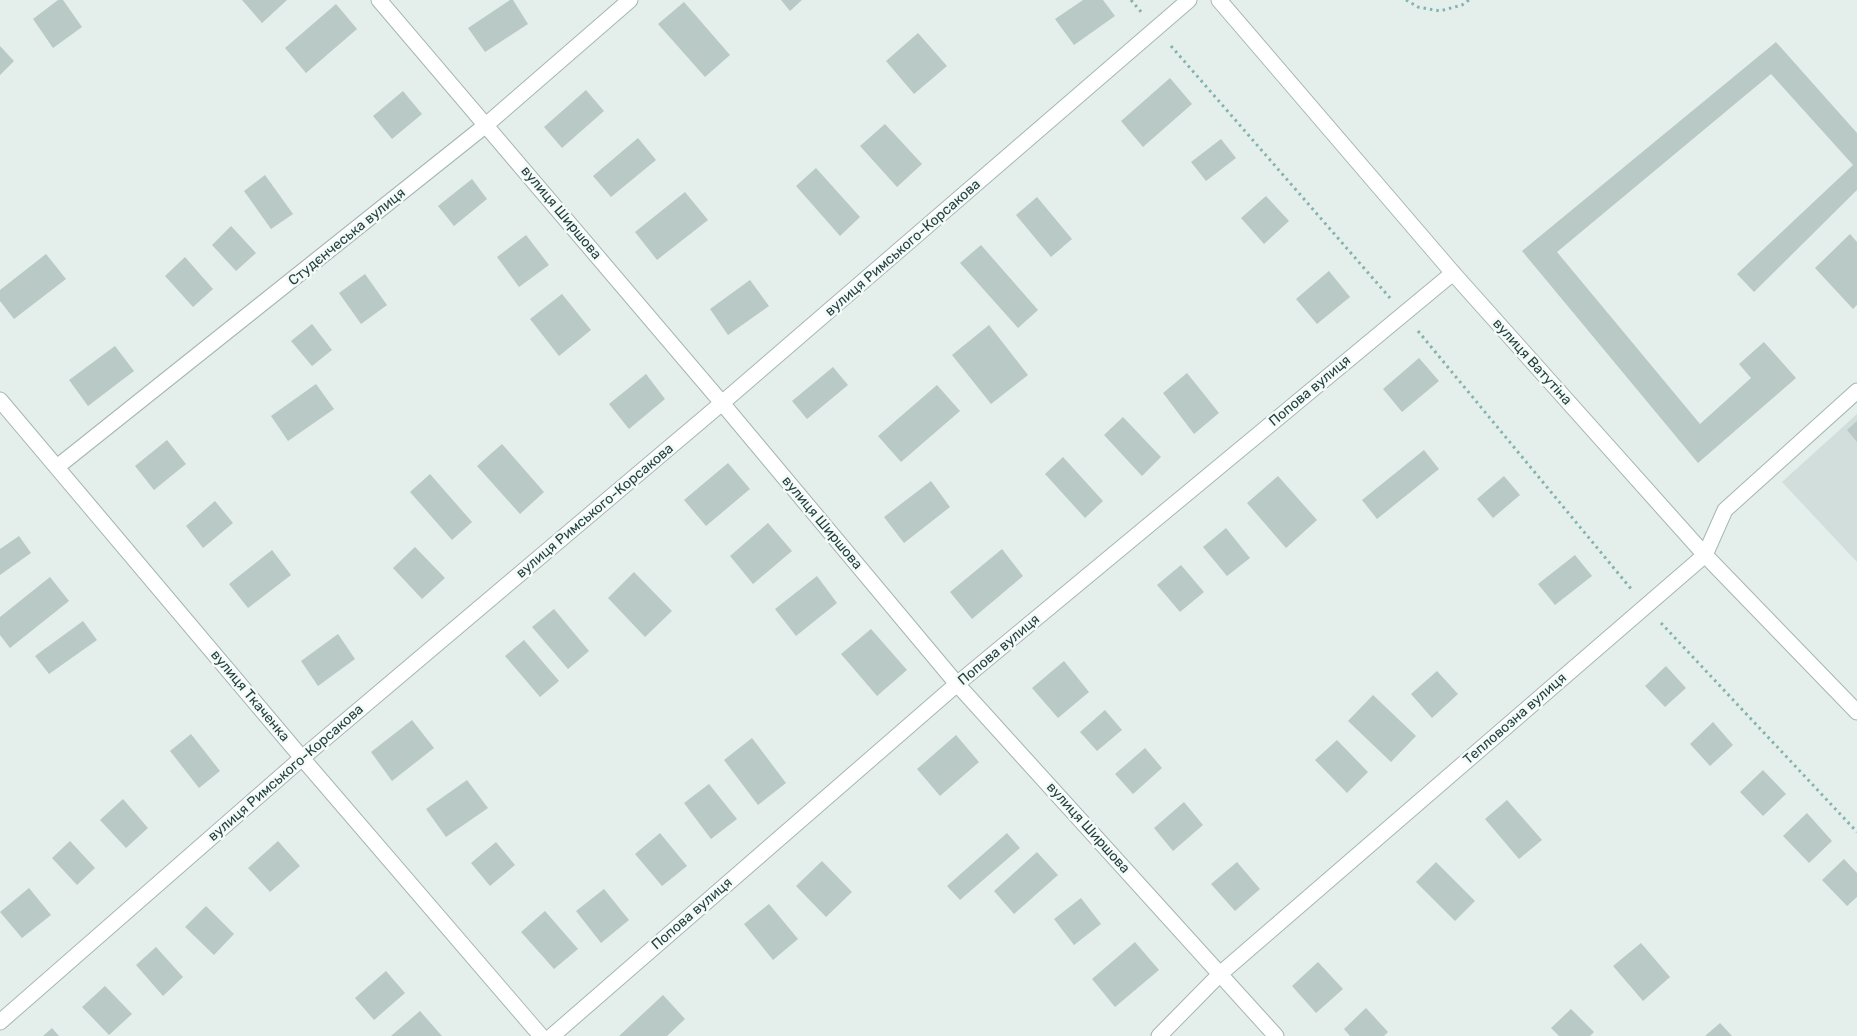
<!DOCTYPE html>
<meta charset="utf-8">
<style>
body{margin:0}
canvas{display:block;background:#e4eeeb}
</style>
<canvas width="1857" height="1036"></canvas>
<script>
const g = document.querySelector('canvas').getContext('2d');
g.lineJoin = 'round';
function paint(path, color) { g.fillStyle = color; g.fill(path, 'evenodd'); }
const shape = rows => new Path2D(rows.map(r => 'M' + r).join(''));
function strokePath(path, color, width, dash) { g.strokeStyle = color; g.lineWidth = width; g.lineCap = dash ? 'butt' : 'round'; g.setLineDash(dash || []); g.stroke(path); }
function write(font, color, halo, rows, align = 'center') {
  g.font = font + ' Rubik,sans-serif'; g.lineWidth = 5; g.setLineDash([]); g.textBaseline = 'middle'; g.strokeStyle = halo; g.fillStyle = color; for (const [text, x, y, turn = 0] of rows) {
    g.save(); g.translate(x, y); g.rotate((+turn || 0) * Math.PI / 180); g.textAlign = isNaN(turn) ? turn : align; if (halo) g.strokeText(text, 0, 0); g.fillText(text, 0, 0); g.restore();
  }
}
const built = shape([
 [1857,414,1857,562,1782,482]
]);
const building = shape([
 [58,0,63,0,82,27,53,48,33,19],
 [242,0,287,0,262,23],
 [510,0,513,0,528,24,485,52,468,28],
 [781,0,802,0,790,11],
 [1083,0,1103,0,1115,16,1074,45,1055,19],
 [684,2,730,55,705,77,658,24],
 [336,4,357,29,306,73,285,48],
 [918,33,947,66,914,94,886,61],
 [1776,42,1857,133,1857,190,1754,292,1737,274,1853,165,1771,74,1557,252,1700,424,1751,378,1739,364,1764,342,1796,378,1698,463,1522,251],
 [0,46,14,61,0,75],
 [1170,78,1192,104,1143,147,1121,121],
 [586,90,604,111,562,148,544,127],
 [403,91,422,114,392,139,373,116],
 [885,124,922,164,897,187,860,146],
 [638,138,656,160,611,197,593,176],
 [1221,139,1236,158,1206,181,1191,162],
 [816,168,860,217,840,236,796,186],
 [265,175,293,214,271,229,244,191],
 [472,179,487,199,454,226,438,206],
 [685,192,708,220,657,260,635,232],
 [1266,196,1289,221,1264,244,1241,218],
 [1037,197,1072,239,1051,257,1016,215],
 [231,226,256,253,236,271,212,245],
 [1850,234,1857,242,1857,305,1853,309,1815,268],
 [526,235,549,265,519,287,497,257],
 [981,245,1038,310,1018,328,960,263],
 [46,254,66,279,14,319,0,301,0,290],
 [185,257,213,289,193,307,165,276],
 [1329,271,1350,297,1317,324,1296,299],
 [365,274,387,305,361,324,339,293],
 [750,280,769,306,728,335,710,309],
 [562,294,591,330,559,356,530,319],
 [312,324,332,350,312,366,291,341],
 [989,325,1028,375,991,404,952,355],
 [115,346,134,371,88,406,69,380],
 [1419,358,1439,381,1402,412,1383,389],
 [833,367,848,385,807,419,792,401],
 [1187,373,1219,413,1194,434,1163,393],
 [646,374,665,399,629,429,609,404],
 [316,384,334,409,288,441,271,416],
 [937,385,960,411,901,462,878,436],
 [1123,417,1161,457,1142,476,1104,435],
 [1857,421,1857,442,1847,430],
 [167,440,186,464,154,490,135,466],
 [502,444,544,492,520,514,477,466],
 [1424,450,1439,469,1377,519,1362,500],
 [1063,457,1103,501,1085,518,1045,474],
 [728,463,750,489,706,526,684,500],
 [430,474,472,522,452,540,410,492],
 [1278,476,1317,520,1286,548,1247,503],
 [1504,476,1520,495,1493,518,1477,499],
 [931,481,950,507,904,543,884,517],
 [215,501,233,523,203,548,186,526],
 [768,523,792,551,753,584,730,556],
 [1226,528,1250,558,1227,576,1203,547],
 [19,536,31,553,0,575,0,549],
 [415,547,445,578,422,599,393,568],
 [1002,549,1023,576,972,619,950,592],
 [272,550,291,575,248,608,229,584],
 [1575,555,1592,576,1555,605,1538,584],
 [1181,565,1204,592,1180,612,1157,585],
 [634,572,672,611,645,637,608,598],
 [817,576,837,603,796,636,775,609],
 [50,577,69,601,10,648,0,635,0,617],
 [554,609,589,651,568,669,532,627],
 [83,621,97,640,49,674,35,656],
 [871,629,907,670,877,696,841,654],
 [338,634,355,659,318,686,301,661],
 [524,640,559,681,540,697,505,656],
 [1064,661,1089,692,1058,718,1032,688],
 [1666,666,1686,688,1665,707,1645,686],
 [1437,671,1458,694,1432,718,1411,694],
 [1373,695,1416,736,1391,762,1348,721],
 [1105,710,1122,730,1097,751,1080,732],
 [412,720,434,748,392,781,371,752],
 [1713,722,1733,745,1710,766,1690,744],
 [191,734,220,771,199,788,170,751],
 [956,735,979,762,940,796,917,769],
 [752,738,786,783,758,805,724,760],
 [1337,740,1368,772,1347,793,1315,760],
 [1145,748,1162,768,1133,794,1115,774],
 [1763,770,1786,794,1763,816,1740,792],
 [467,780,488,808,446,837,426,809],
 [709,784,737,819,711,839,684,803],
 [123,799,148,828,126,848,100,820],
 [1507,800,1542,840,1519,859,1485,819],
 [1184,802,1203,825,1173,851,1154,828],
 [1807,813,1832,841,1809,863,1783,836],
 [660,833,687,866,662,886,635,854],
 [1007,833,1020,848,960,900,947,886],
 [70,841,95,868,77,885,52,858],
 [278,841,300,866,270,892,248,868],
 [496,842,515,865,490,886,471,863],
 [1037,852,1058,875,1014,914,994,891],
 [1844,859,1857,873,1857,897,1847,906,1822,880],
 [822,861,852,892,826,917,796,886],
 [1237,862,1260,889,1235,911,1211,884],
 [1436,862,1475,901,1455,921,1416,882],
 [29,888,51,915,22,938,0,912],
 [604,889,629,920,601,943,576,911],
 [1081,898,1101,924,1074,945,1054,919],
 [769,904,798,939,773,960,744,924],
 [206,906,234,934,214,955,185,927],
 [545,911,578,949,554,969,521,932],
 [1135,942,1159,970,1115,1007,1092,979],
 [1641,943,1670,977,1643,1001,1613,966],
 [156,947,183,977,163,996,136,965],
 [1318,962,1343,989,1316,1013,1292,986],
 [386,971,405,993,374,1020,355,998],
 [105,986,132,1014,109,1035,82,1007],
 [663,995,685,1019,667,1036,619,1036],
 [1366,1008,1388,1032,1384,1036,1350,1036,1344,1029],
 [1571,1009,1594,1032,1590,1036,1559,1036,1551,1028],
 [420,1011,442,1036,391,1036],
 [1720,1023,1732,1036,1705,1036],
 [52,1028,59,1036,43,1036]
]);
const path = shape([
 [1131,0,1142,13],
 [1406,0,1418,7,1440,11,1462,5,1469,0],
 [1171,46,1390,298],
 [1418,331,1632,590],
 [1661,623,1857,832]
]);
const minor = shape([
 [379,0,722,403,957,684,1276,1036],
 [0,400,302,758,541,1036],
 [57,467,486,125,630,0],
 [0,1022,302,758,722,403,1189,0],
 [552,1036,957,684,1453,273],
 [1159,1036,1220,974,1705,555,1725,510,1857,391]
]);
const tertiary = shape([
 [1219,0,1453,273,1705,555,1857,712]
]);
const streetNames = [
 ["вулиця Ширшова",561,213,50],
 ["Студєнчеська вулиця",347,237,-39],
 ["вулиця Римського-Корсакова",903,248,-41],
 ["вулиця Ватутіна",1532,362,48],
 ["Попова вулиця",1310,391,-40],
 ["вулиця Римського-Корсакова",595,511,-40],
 ["вулиця Ширшова",822,523,50],
 ["Попова вулиця",999,650,-40],
 ["вулиця Ткаченка",250,696,50],
 ["Тепловозна вулиця",1515,719,-41],
 ["вулиця Римського-Корсакова",286,773,-41],
 ["вулиця Ширшова",1088,828,48],
 ["Попова вулиця",692,914,-41]
];
paint(built, '#d2dedb');
paint(building, '#b9c9c5');
strokePath(minor, '#a6b7b4', 17);
strokePath(tertiary, '#a6b7b4', 17);
strokePath(path, '#82b3ae', 3, [2.5, 4]);
strokePath(minor, '#fff', 15);
strokePath(tertiary, '#fff', 15);
write('14px', '#22413f', '#f4faf8', streetNames);
</script>
